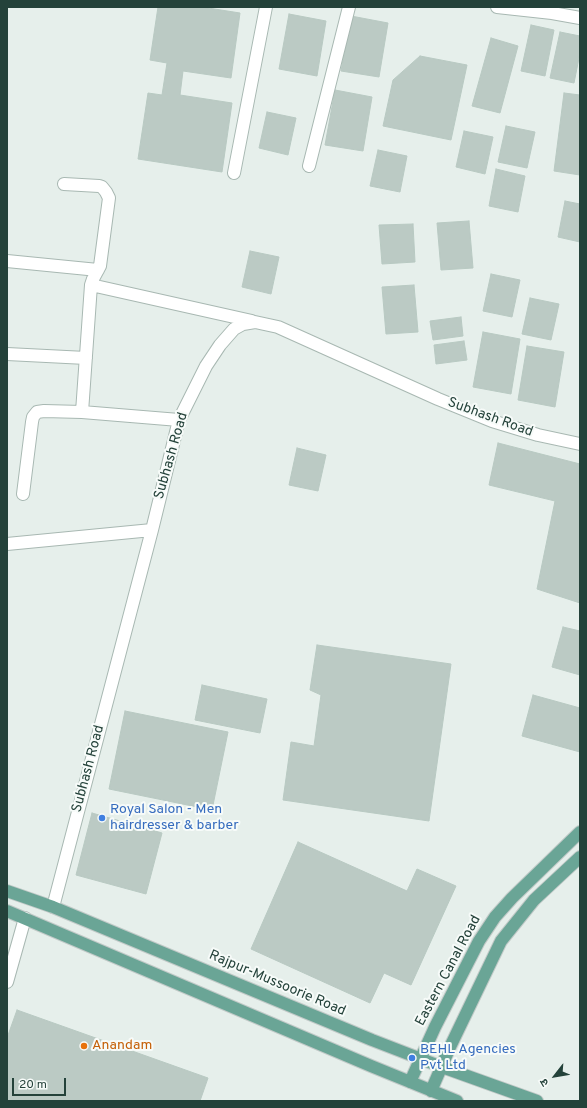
<!DOCTYPE html>
<meta charset="utf-8">
<style>
body{margin:0}
#map{position:relative;width:587px;height:1108px;overflow:hidden;background:#e6efeb;font-family:Overpass,"Noto Sans Devanagari",sans-serif}
canvas{display:block}
.frame{position:absolute;inset:0;border:8px solid #24423a;pointer-events:none}
.north{position:absolute;left:535px;top:1056px;width:40px;height:40px;-webkit-text-stroke:3px #f7fbf9;paint-order:stroke;rotate:239deg;font-size:11px;font-weight:700;line-height:16px;text-align:center;color:#24423a}
.north::after{content:'';display:block;margin:auto;width:14px;height:18px;background:#24423a;clip-path:polygon(50% 0,100% 100%,50% 72%,0 100%)}
.scale{position:absolute;left:12px;top:1078px;width:54px;height:18px;box-sizing:border-box;border:2px solid #24423a;border-top:0;padding-left:5px;font-size:12px;line-height:14px;white-space:nowrap;color:#24423a;-webkit-text-stroke:3px #f7fbf9;paint-order:stroke}
</style>
<div id="map">
<canvas width="587" height="1108"></canvas>
<div class="frame"></div>
<div class="north">उ</div>
<div class="scale">20 m</div>
</div>
<script>
const g = document.querySelector('canvas').getContext('2d');
g.lineJoin = 'round';
function paint(path, color) { g.fillStyle = color; g.fill(path, 'evenodd'); }
const shape = rows => new Path2D(rows.map(r => 'M' + r).join(''));
function strokePath(path, color, width, dash) { g.strokeStyle = color; g.lineWidth = width; g.lineCap = dash ? 'butt' : 'round'; g.setLineDash(dash || []); g.stroke(path); }
function write(font, color, halo, rows, align = 'center') {
  g.font = font + ' Overpass,sans-serif'; g.lineWidth = 4; g.setLineDash([]); g.textBaseline = 'middle'; g.strokeStyle = halo; g.fillStyle = color; for (const [text, x, y, turn = 0] of rows) {
    g.save(); g.translate(x, y); g.rotate((+turn || 0) * Math.PI / 180); g.textAlign = isNaN(turn) ? turn : align; if (halo) g.strokeText(text, 0, 0); g.fillText(text, 0, 0); g.restore();
  }
}
const building = shape([
 [158,7,202,7,240,13,231,78,183,71,180,95,232,103,222,172,138,159,148,93,162,95,167,63,150,60,158,7],
 [289,14,326,21,317,76,279,69,289,14],
 [351,16,388,23,379,77,341,71,351,16],
 [531,25,554,30,545,76,521,71,531,25],
 [560,32,580,36,580,53,574,83,550,78,560,32],
 [491,38,518,46,500,113,472,106,491,38],
 [420,56,467,65,451,140,383,126,393,80,420,56],
 [335,90,372,97,363,151,325,145,335,90],
 [564,93,580,95,580,175,554,171,564,93],
 [267,112,296,118,288,155,259,148,267,112],
 [506,126,535,132,527,168,498,162,506,126],
 [464,131,493,137,485,174,456,167,464,131],
 [378,150,407,156,400,192,370,186,378,150],
 [496,169,525,176,518,212,489,206,496,169],
 [565,201,580,204,580,242,558,237,565,201],
 [469,221,473,268,441,270,437,223,469,221],
 [413,224,415,262,382,264,379,225,413,224],
 [250,251,279,257,271,294,242,287,250,251],
 [491,274,520,280,512,317,483,311,491,274],
 [414,285,418,332,386,334,382,287,414,285],
 [530,298,559,304,551,340,522,334,530,298],
 [461,317,463,336,433,340,430,321,461,317],
 [483,332,520,339,511,394,473,387,483,332],
 [464,341,467,360,436,364,434,345,464,341],
 [527,346,564,352,555,407,518,400,527,346],
 [498,443,580,464,580,603,537,589,555,501,489,485,498,443],
 [297,448,326,455,318,491,289,485,297,448],
 [563,627,580,631,580,675,552,667,563,627],
 [317,645,451,664,429,821,283,800,291,742,314,746,321,695,310,690,317,645],
 [202,685,267,699,260,733,195,720,202,685],
 [533,695,580,708,580,752,522,736,533,695],
 [125,711,228,732,212,810,109,789,125,711],
 [92,813,162,833,146,894,76,875,92,813],
 [298,842,407,891,417,869,456,886,411,985,384,973,370,1003,251,949,298,842],
 [17,1010,208,1078,200,1101,7,1101,7,1038,17,1010]
]);
const minor = shape([
 [497,7,552,13,580,18],
 [309,166,349,7],
 [234,173,266,7],
 [64,184,99,186,102,187,106,192,109,198,100,266,93,279,91,285,82,412],
 [7,261,98,270],
 [91,285,252,321],
 [7,354,86,358],
 [23,494,32,422,33,417,37,412,44,411,82,412,179,420],
 [7,544,152,530],
 [53,907,152,530,179,420,206,366,220,345,234,329,243,324,255,322,278,327,438,399,492,421,538,435,580,444],
 [7,982,25,918]
]);
const major = shape([
 [7,891,53,907,372,1040,442,1067,537,1101],
 [7,911,371,1066,457,1101],
 [410,1082,435,1027,479,941,495,917,512,898,580,832],
 [431,1091,450,1047,501,941,534,900,580,857]
]);
const markers = [
 [102,818,4,"#3f7fe0"],
 [84,1046,4,"#e8710a"],
 [412,1058,4,"#3f7fe0"]
];
const streetNames = [
 ["Subhash Road",490,418,20],
 ["Subhash Road",172,456,-74],
 ["Subhash Road",89,769,-75],
 ["Eastern Canal Road",449,971,-62],
 ["Rajpur-Mussoorie Road",277,984,23]
];
const shopNames = [
 ["Royal Salon - Men",110,810],
 ["hairdresser & barber",110,826],
 ["BEHL Agencies",420,1050],
 ["Pvt Ltd",420,1066]
];
const foodNames = [
 ["Anandam",92,1046]
];
paint(building, '#bbcac4');
strokePath(building, '#b8c9c2', 1);
strokePath(minor, '#a8b8b2', 14);
strokePath(major, '#c2cac8', 14);
strokePath(minor, '#fff', 12);
strokePath(major, '#6aa596', 12);
for (const [x, y, r, color] of markers) { const dot = new Path2D(); dot.arc(x, y, r, 0, 2 * Math.PI); g.fillStyle = color; g.fill(dot); strokePath(dot, '#f7fbf9', 1.5); }
write('14px', '#24423a', '#f7fbf9', streetNames);
write('14px', '#366cbe', '#f7fbf9', shopNames, 'left');
write('14px', '#c56008', '#f7fbf9', foodNames, 'left');
</script>
